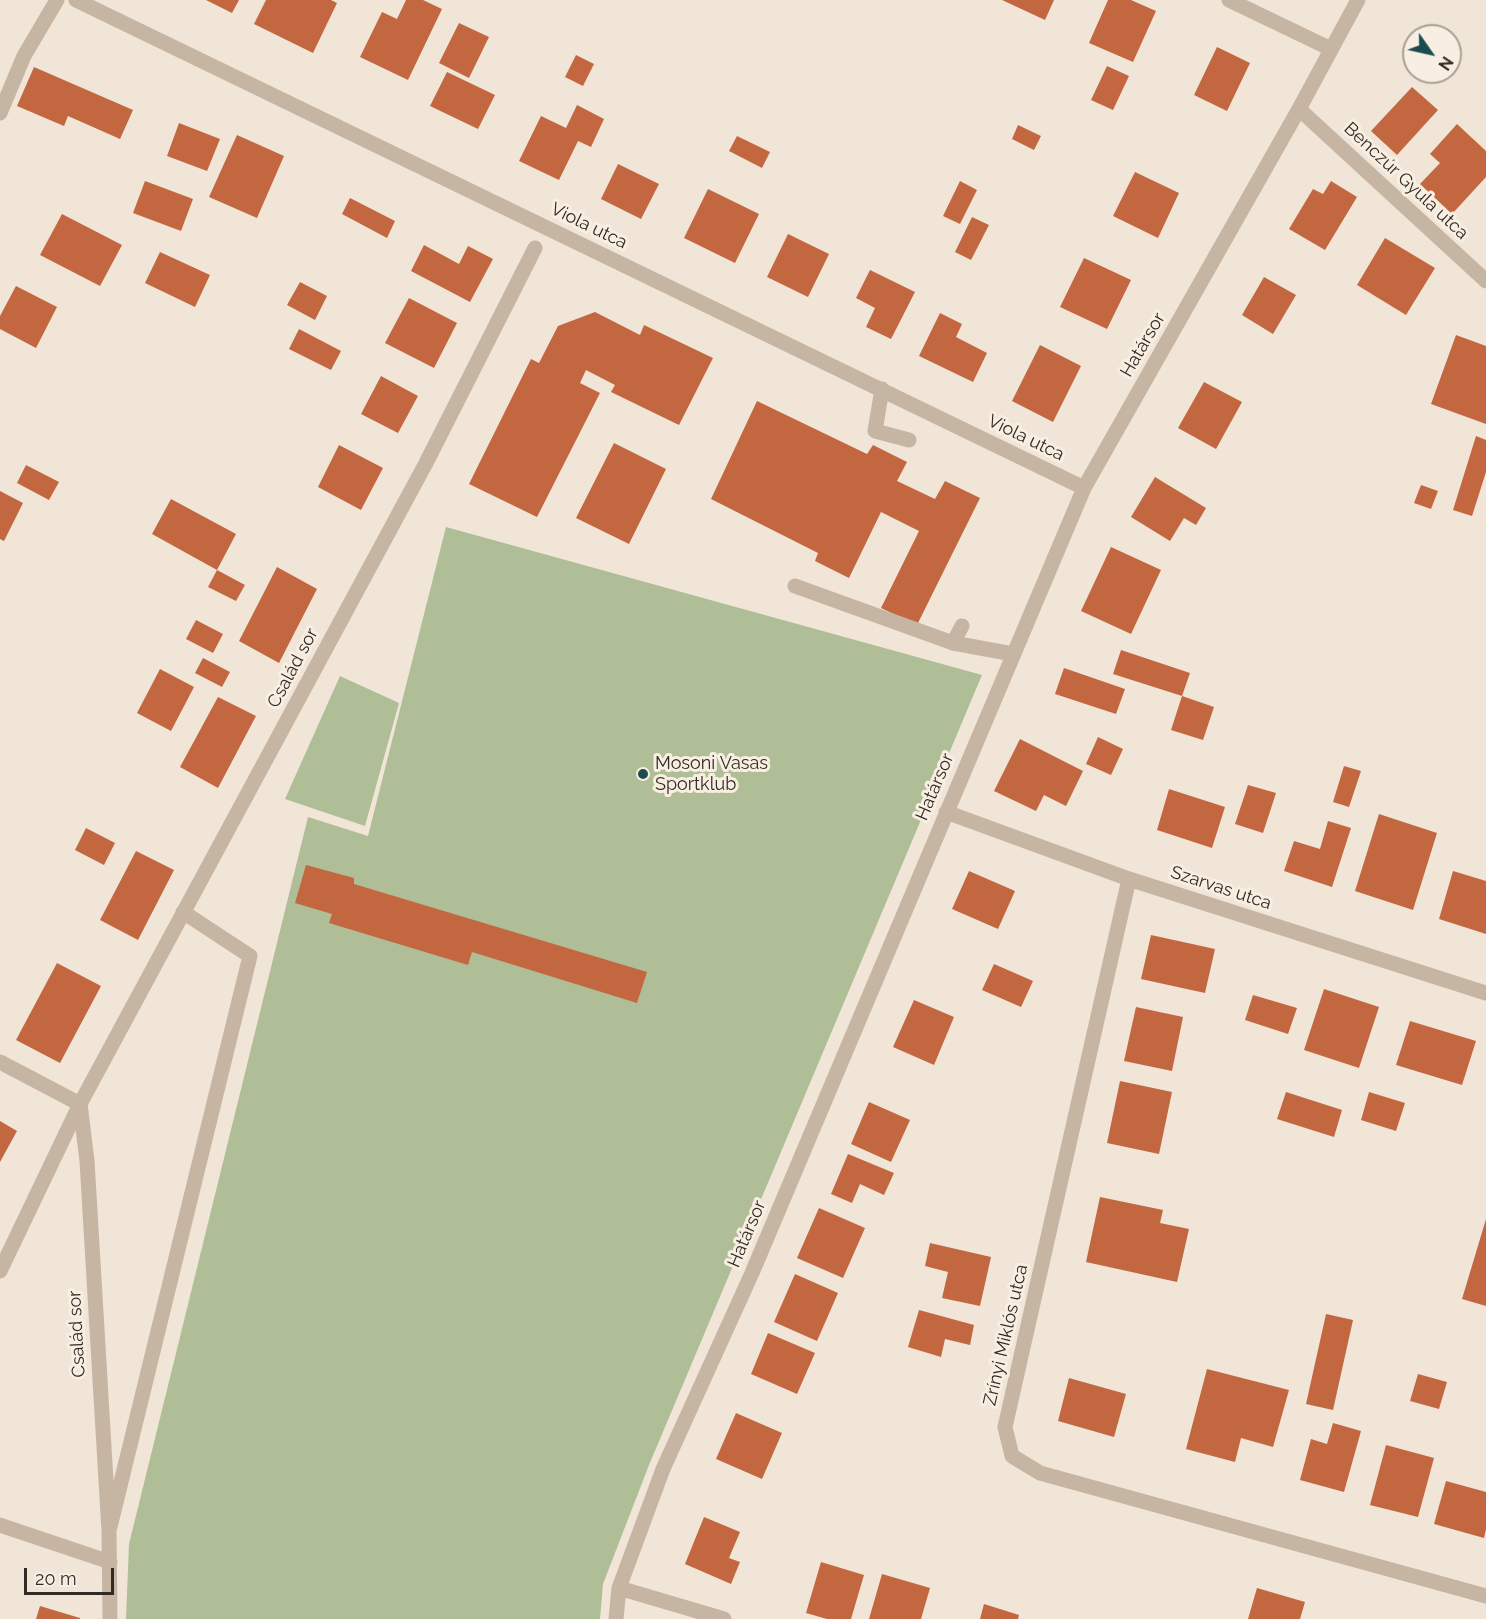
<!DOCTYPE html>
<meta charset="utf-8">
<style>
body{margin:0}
#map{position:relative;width:1486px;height:1619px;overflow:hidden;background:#f0e5d7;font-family:Raleway,sans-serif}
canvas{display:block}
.north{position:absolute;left:1402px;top:24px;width:60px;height:60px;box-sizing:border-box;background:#f8efe2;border:2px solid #a9a096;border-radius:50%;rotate:124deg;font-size:16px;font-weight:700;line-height:24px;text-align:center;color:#322a25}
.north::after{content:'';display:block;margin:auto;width:21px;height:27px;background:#1c4c52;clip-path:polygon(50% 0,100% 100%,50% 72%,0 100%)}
.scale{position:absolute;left:24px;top:1568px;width:90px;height:27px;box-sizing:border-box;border:3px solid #322a25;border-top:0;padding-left:8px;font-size:18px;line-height:21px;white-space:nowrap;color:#322a25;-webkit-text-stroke:4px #f8efe2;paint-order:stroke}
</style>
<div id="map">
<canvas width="1486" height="1619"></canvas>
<div class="north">N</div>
<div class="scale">20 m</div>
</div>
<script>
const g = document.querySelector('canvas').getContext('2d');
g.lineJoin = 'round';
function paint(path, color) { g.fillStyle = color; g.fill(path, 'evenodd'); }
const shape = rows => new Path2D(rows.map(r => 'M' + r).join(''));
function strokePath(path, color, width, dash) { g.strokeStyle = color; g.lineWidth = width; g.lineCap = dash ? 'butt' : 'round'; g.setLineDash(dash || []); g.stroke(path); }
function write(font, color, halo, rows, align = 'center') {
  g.font = font + ' Raleway,sans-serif'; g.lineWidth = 6; g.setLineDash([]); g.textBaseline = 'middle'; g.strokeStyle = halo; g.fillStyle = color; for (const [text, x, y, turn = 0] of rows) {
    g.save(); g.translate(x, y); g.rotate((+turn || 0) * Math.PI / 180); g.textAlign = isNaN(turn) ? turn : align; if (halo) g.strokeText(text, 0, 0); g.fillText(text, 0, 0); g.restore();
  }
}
const green = shape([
 [446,527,982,675,649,1465,603,1584,600,1619,126,1619,129,1544,308,817,368,836],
 [340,676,399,703,365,826,285,799]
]);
const building = shape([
 [206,0,239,0,232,13],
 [266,0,331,0,337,3,313,53,254,24],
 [406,0,423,0,442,9,408,80,360,57,382,12,397,19],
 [1002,0,1054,0,1045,20],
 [1108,0,1131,0,1156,11,1133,62,1089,43],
 [459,23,489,37,469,78,439,63],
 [1217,47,1250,63,1227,111,1194,95],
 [576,55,594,64,583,86,565,77],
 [1107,66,1129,76,1113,110,1091,100],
 [34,67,133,110,120,139,68,116,64,126,17,106],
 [447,72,495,95,478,129,430,106],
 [1412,87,1438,110,1397,155,1371,131],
 [577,105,604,119,591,147,578,141,559,180,519,161,541,116,566,128],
 [179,123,220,139,207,171,167,156],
 [1457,124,1486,151,1486,177,1452,214,1420,184,1440,163,1430,154],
 [1018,125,1041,136,1034,150,1012,139],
 [237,135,284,156,257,218,209,197],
 [737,136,770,152,762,168,729,151],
 [618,164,659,184,641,219,601,199],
 [1135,172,1179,193,1158,238,1113,216],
 [145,181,193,199,181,231,133,213],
 [960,181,977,190,960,224,943,216],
 [1331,181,1357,197,1325,250,1289,229,1313,189,1323,194],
 [708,189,759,214,735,263,684,238],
 [350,198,395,221,387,238,342,214],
 [62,214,122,245,100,286,40,255],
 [972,217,989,225,971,260,955,252],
 [788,234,829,254,808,297,767,277],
 [1385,238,1435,268,1406,315,1357,285],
 [424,245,459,264,468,246,493,259,470,302,411,271],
 [160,252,210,275,195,307,145,283],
 [1084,258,1131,280,1107,329,1060,307],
 [870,270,915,292,891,339,866,327,875,308,856,298],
 [1264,277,1296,295,1273,334,1242,315],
 [300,282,327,296,315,320,287,305],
 [16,286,57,307,36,348,0,329,0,316],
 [409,298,457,323,434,368,385,343],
 [595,312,640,335,644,325,713,358,679,425,611,392,615,385,586,370,580,383,600,393,537,517,469,484,531,359,539,363,558,326],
 [940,313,962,324,956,337,987,353,973,382,919,356],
 [299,329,341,351,331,370,289,349],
 [1456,335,1486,346,1486,424,1431,404],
 [1040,345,1081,366,1053,422,1012,401],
 [381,376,418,396,398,433,361,414],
 [1204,382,1242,402,1216,449,1178,428],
 [757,401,867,454,873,445,907,462,897,481,935,499,945,481,980,498,917,625,881,608,919,531,881,512,849,578,815,561,818,553,711,499],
 [1476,436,1486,440,1486,472,1472,516,1453,510],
 [614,443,666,469,629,544,576,518],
 [339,445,383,468,361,510,318,487],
 [26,465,59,482,49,500,17,483],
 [1155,477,1206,508,1196,525,1184,518,1170,541,1131,517],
 [1421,485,1438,491,1431,509,1414,503],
 [0,491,23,503,4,541,0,539],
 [171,499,236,534,217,570,152,534],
 [1111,547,1161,570,1131,634,1081,611],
 [277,567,317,589,279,663,239,641],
 [217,570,245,585,236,601,208,587],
 [196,620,223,634,213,653,186,639],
 [1121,650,1190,673,1182,696,1113,674],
 [203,658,230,672,222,687,195,673],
 [1064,668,1125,689,1116,714,1055,694],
 [160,669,194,687,171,731,137,713],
 [1182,696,1214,707,1203,740,1171,730],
 [218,697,256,716,218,788,180,767],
 [1098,737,1123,749,1111,775,1086,764],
 [1020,739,1083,771,1066,806,1044,795,1036,811,994,791],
 [1344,766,1361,771,1349,807,1333,802],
 [1248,785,1276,793,1263,833,1235,824],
 [1169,789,1225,807,1212,848,1157,830],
 [1379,814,1437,833,1413,910,1355,891],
 [1328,821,1351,828,1332,887,1284,871,1294,841,1320,849],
 [86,828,115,843,104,865,75,850],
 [136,851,174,870,138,940,100,920],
 [306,865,354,878,354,884,647,972,637,1003,472,952,468,965,329,923,332,914,295,903],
 [969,871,1015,891,998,929,952,909],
 [1453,871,1486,881,1486,934,1439,919],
 [1151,935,1215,949,1205,993,1141,979],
 [57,963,101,986,60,1063,16,1040],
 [994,964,1033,981,1021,1007,982,990],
 [1324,989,1379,1007,1359,1068,1304,1050],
 [1253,995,1297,1008,1288,1034,1245,1020],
 [914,1000,954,1017,934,1065,893,1047],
 [1136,1007,1183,1017,1172,1071,1124,1061],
 [1410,1021,1476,1041,1462,1085,1396,1065],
 [1120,1081,1172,1092,1159,1154,1107,1143],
 [1286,1092,1342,1110,1334,1137,1277,1119],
 [1369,1092,1405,1103,1396,1131,1361,1120],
 [869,1102,910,1120,891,1162,851,1144],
 [0,1121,17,1131,0,1162],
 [848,1154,894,1173,884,1195,860,1184,852,1203,831,1194],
 [1100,1197,1163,1210,1160,1223,1189,1229,1177,1282,1086,1262],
 [819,1208,865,1228,843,1278,797,1258],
 [1486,1219,1486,1306,1462,1299],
 [930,1243,991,1257,980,1306,942,1298,948,1272,925,1266],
 [795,1274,838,1293,817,1341,774,1322],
 [919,1310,974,1325,970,1345,945,1339,941,1357,908,1347],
 [1326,1314,1353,1320,1333,1410,1306,1404],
 [768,1333,815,1353,797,1394,751,1374],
 [1207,1369,1289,1390,1273,1447,1241,1438,1235,1462,1186,1449],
 [1418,1374,1447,1382,1439,1409,1410,1401],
 [1069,1378,1126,1394,1114,1437,1058,1421],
 [736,1413,782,1433,762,1479,716,1459],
 [1333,1423,1361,1431,1344,1492,1300,1480,1311,1439,1327,1444],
 [1386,1445,1434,1458,1418,1517,1370,1505],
 [1446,1481,1486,1492,1486,1529,1484,1538,1434,1524],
 [704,1517,740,1532,729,1558,740,1562,731,1584,685,1564],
 [821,1562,864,1575,851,1619,827,1619,806,1613],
 [882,1574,930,1588,921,1619,869,1619],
 [1257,1588,1305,1602,1300,1619,1248,1619],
 [984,1604,1019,1615,1018,1619,980,1619],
 [40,1606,80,1618,80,1619,36,1619]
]);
const minor = shape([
 [76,0,1084,488],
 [1229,0,1331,49],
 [1299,109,1486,281],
 [0,113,24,56,57,0],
 [882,389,875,431,909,440],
 [795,586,953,643],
 [962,626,953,643,1013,654],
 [946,812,1129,879,1486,993],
 [1129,879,1005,1427,1012,1456,1040,1473,1486,1596],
 [0,1062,80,1104],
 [80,1104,87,1161,109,1531,110,1619],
 [0,1271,80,1104,426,463,535,248],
 [0,1525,110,1562],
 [109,1531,250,956,183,912],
 [619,1588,724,1619],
 [616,1619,619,1588,663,1469,752,1273,1084,488,1299,109,1358,0]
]);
const markers = [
 [643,774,6,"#1c4c52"]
];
const streetNames = [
 ["Benczúr Gyula utca",1406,181,43],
 ["Viola utca",589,226,26],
 ["Határsor",1143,345,-60],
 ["Viola utca",1026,438,26],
 ["Család sor",293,668,-62],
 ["Határsor",935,787,-67],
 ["Szarvas utca",1221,888,18],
 ["Határsor",747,1234,-67],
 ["Család sor",77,1334,-93],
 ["Zrínyi Miklós utca",1006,1335,-77]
];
const poiNames = [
 ["Mosoni Vasas",655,764],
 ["Sportklub",655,785]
];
paint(green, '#afbe97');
paint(building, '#c36741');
strokePath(minor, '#c7b5a3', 15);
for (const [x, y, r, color] of markers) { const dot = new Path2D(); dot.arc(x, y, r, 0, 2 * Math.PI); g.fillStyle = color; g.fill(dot); strokePath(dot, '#f8efe2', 2); }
write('18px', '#322a25', '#f8efe2', streetNames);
write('18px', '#322a25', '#f8efe2', poiNames, 'left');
</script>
